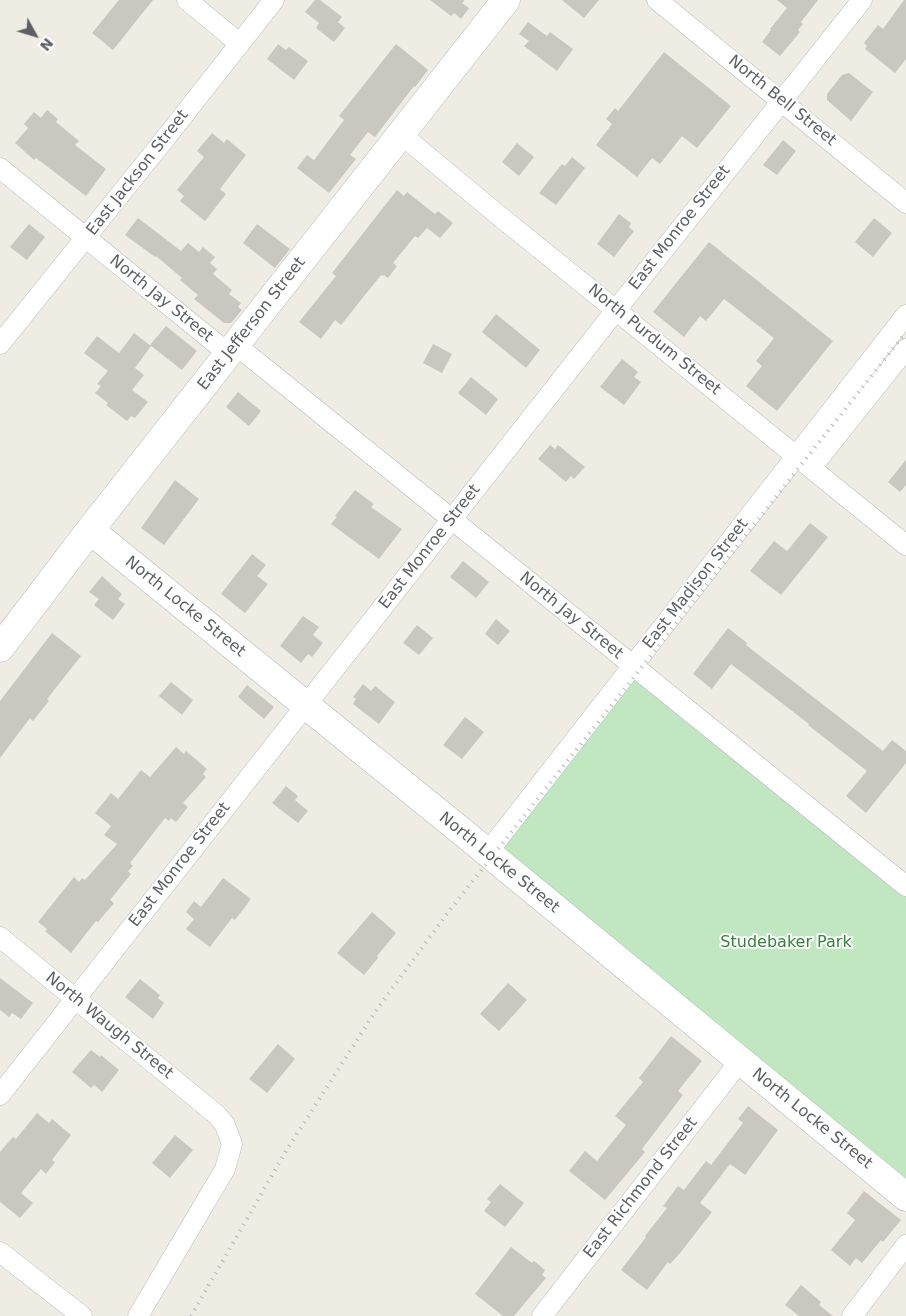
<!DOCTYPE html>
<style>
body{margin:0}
#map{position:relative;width:906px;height:1316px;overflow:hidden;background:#efece4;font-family:"DejaVu Sans",sans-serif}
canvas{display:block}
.north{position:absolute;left:10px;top:10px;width:50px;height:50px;-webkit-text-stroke:4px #fff;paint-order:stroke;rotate:129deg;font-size:14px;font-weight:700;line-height:20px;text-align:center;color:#5c6065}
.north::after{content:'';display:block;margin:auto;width:18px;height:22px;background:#5c6065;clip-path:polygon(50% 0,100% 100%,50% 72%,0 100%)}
</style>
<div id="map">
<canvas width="906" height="1316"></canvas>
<div class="north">N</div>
</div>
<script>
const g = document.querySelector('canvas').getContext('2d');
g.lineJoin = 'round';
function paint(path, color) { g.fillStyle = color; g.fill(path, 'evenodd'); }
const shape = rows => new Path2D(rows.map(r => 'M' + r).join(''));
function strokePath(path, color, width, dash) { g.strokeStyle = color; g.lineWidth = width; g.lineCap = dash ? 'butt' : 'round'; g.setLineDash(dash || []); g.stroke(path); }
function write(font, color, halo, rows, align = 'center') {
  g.font = font + ' "DejaVu Sans",sans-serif'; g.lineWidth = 4; g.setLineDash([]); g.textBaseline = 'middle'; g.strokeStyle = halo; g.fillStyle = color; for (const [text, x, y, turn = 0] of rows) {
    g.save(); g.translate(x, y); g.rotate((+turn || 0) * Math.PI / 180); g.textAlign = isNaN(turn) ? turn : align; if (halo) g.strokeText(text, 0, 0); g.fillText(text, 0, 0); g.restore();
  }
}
const green = shape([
 [639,671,906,886,906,1196,487,853]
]);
const building = shape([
 [119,0,153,0,113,50,92,33],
 [315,0,320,0,342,17,338,22,345,28,334,42,316,28,319,23,305,12],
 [430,0,465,0,462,3,469,8,461,19,454,13,451,16],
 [562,0,599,0,584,18],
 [777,0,818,0,801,22,803,24,798,30,800,32,780,56,762,42,771,30,770,29,787,8],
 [904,0,906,0,906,59,895,73,865,49,867,46,864,43,878,25,883,29],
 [528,22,547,36,550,32,573,49,557,71,524,46,529,41,519,34],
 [278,44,286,50,289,47,308,61,294,80,267,59],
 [396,44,428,70,415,87,414,86,375,137,368,132,350,155,356,159,329,193,297,168,307,155,314,160,344,120,339,116],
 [664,52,731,106,697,148,682,136,660,164,652,158,637,177,596,145,612,124,606,119,615,108,618,111],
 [849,73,873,92,851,121,827,100,827,94,842,75],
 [47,110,58,119,56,122,79,141,75,145,106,169,86,196,36,158,34,160,15,143,28,128,24,124,34,112,41,118],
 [212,133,224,143,227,139,246,155,220,189,226,194,205,221,180,201,184,196,177,190,204,157,197,151],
 [783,140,796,151,777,175,763,165],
 [517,143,534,157,519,176,502,162],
 [572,157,585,168,556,205,539,193,562,164,565,166],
 [397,190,404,196,407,192,435,214,438,211,453,223,440,238,427,228,418,238,415,236,393,263,397,266,388,278,384,275,383,276,381,275,341,325,335,320,321,339,299,322,336,276,332,273],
 [619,214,631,223,629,227,634,231,614,257,597,244],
 [138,218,181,251,188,243,199,252,203,247,215,257,210,263,217,269,213,274,232,290,229,294,241,303,238,307,242,310,231,323,224,323,194,299,198,295,180,280,182,278,156,256,155,257,125,235],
 [874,218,892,233,873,257,855,242],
 [29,224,45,237,27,260,10,247],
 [257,224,290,249,275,268,243,243],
 [709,242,833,341,777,411,746,386,762,366,756,361,774,338,724,299,706,321,700,316,684,337,653,312],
 [496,314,540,350,526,368,482,332],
 [166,326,197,351,182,370,150,345],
 [134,333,151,346,135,368,144,375,132,390,148,402,135,418,131,416,127,421,106,405,108,403,95,393,101,386,97,384,108,371,84,353,97,336,119,353],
 [433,344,452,354,442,373,423,363],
 [622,359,638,372,634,377,641,382,624,405,600,387],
 [471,377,498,399,486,415,458,393],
 [238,392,261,411,249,426,226,407],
 [550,445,555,449,558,445,585,467,574,479,571,476,566,482,538,459],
 [906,460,906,485,900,492,888,482],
 [175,480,199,499,164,545,141,528],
 [355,490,374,504,371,507,402,529,379,559,331,524,337,517,335,516],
 [810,523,828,537,781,595,750,571,774,541,787,551],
 [252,554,266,565,257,576,268,584,245,613,221,594],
 [463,561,489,582,476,598,450,577],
 [102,576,122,594,118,599,125,604,113,620,94,605,99,599,89,592],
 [303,616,319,627,313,635,323,643,312,657,308,654,301,663,280,646],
 [496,619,510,631,498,645,485,634],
 [417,625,433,638,419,655,403,643],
 [728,628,747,643,746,645,883,751,892,740,906,751,906,763,866,813,846,796,867,771,808,725,809,724,731,664,712,689,693,674],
 [52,633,81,656,47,699,49,701,33,721,30,718,0,758,0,701],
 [171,682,193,700,182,715,159,696],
 [363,684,371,691,375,686,395,702,379,724,353,704,356,699,353,697],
 [247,685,274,707,264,719,238,697],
 [465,717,484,732,462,759,443,745],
 [176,747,184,754,186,751,207,769,203,774,206,777,183,803,188,807,176,822,171,818,169,821,165,818,130,863,133,866,128,871,131,874,110,900,114,903,98,922,96,921,71,953,45,931,47,929,38,922,74,877,79,882,82,878,85,880,117,844,104,835,111,826,95,813,111,793,118,799,141,770,150,777],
 [286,786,298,796,295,800,308,811,298,823,272,803],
 [223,878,251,899,235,920,232,918,210,947,186,929,194,919,186,912,194,901,201,907],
 [372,912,396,933,377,956,378,958,364,975,337,953],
 [0,978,33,1003,21,1019,12,1013,9,1017,0,1010],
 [140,979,160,995,158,998,164,1003,153,1019,125,997],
 [508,983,527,1000,499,1031,480,1014],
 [671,1036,702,1061,678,1091,683,1095,642,1149,645,1152,605,1200,569,1171,585,1151,597,1161,626,1125,615,1116,643,1082,639,1078],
 [278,1044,295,1059,267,1093,249,1079],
 [91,1050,100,1057,101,1055,119,1070,102,1092,94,1085,91,1088,72,1072],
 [748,1106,778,1130,745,1175,730,1164,700,1203,712,1212,681,1252,670,1264,668,1262,647,1290,621,1270,646,1237,645,1236,667,1208,663,1206,678,1186,684,1190,706,1161,711,1165,743,1123,738,1119],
 [37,1113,49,1123,52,1119,71,1135,52,1160,55,1162,46,1174,41,1169,21,1193,33,1203,20,1218,0,1202,0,1152,13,1137,16,1139],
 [175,1135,193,1150,170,1178,152,1163],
 [500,1184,524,1203,505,1227,484,1211,491,1202,487,1199],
 [864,1191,901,1220,883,1242,881,1240,862,1263,856,1258,850,1266,831,1250,855,1220,847,1213],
 [511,1247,532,1263,534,1261,545,1270,542,1275,546,1278,514,1316,503,1316,475,1294],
 [801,1285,821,1302,819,1305,833,1316,799,1316,785,1305]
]);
const street = shape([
 [187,0,240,44],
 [657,0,906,203],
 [402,135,497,214,906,545],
 [0,168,229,354],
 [0,344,164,140,274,0],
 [236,345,906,886],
 [811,468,906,349],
 [487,853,906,315],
 [0,937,217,1115,225,1125,232,1144,225,1169,138,1316],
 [0,1095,616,310,862,0],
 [0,1252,82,1316],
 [542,1316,740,1061],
 [852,1316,906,1245]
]);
const secondary = shape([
 [90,530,471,839,906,1197],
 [0,648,90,530,506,0]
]);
const rail = shape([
 [191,1316,286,1151,375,1012,449,911,506,839,906,332]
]);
const streetNames = [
 ["North Bell Street",782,101,39],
 ["East Jackson Street",138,173,-52],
 ["East Monroe Street",680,228,-52],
 ["North Jay Street",161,299,39],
 ["East Jefferson Street",252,324,-52],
 ["North Purdum Street",654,340,39],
 ["East Monroe Street",430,547,-52],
 ["East Madison Street",696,584,-52],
 ["North Locke Street",185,607,39],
 ["North Jay Street",571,616,39],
 ["North Locke Street",499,863,39],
 ["East Monroe Street",180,865,-52],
 ["North Waugh Street",109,1026,39],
 ["North Locke Street",812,1119,39],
 ["East Richmond Street",641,1188,-52]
];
const parkNames = [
 ["Studebaker Park",786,943]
];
paint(green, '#c0e7c0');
paint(building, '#cac7c1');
strokePath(street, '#b6babe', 21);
strokePath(secondary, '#b7bbc0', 29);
strokePath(street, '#fff', 20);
strokePath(secondary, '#fff', 28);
strokePath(rail, '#b3b4b5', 4, [1, 6]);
write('16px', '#5c6065', '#fff', streetNames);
write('16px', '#328536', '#fff', parkNames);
</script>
